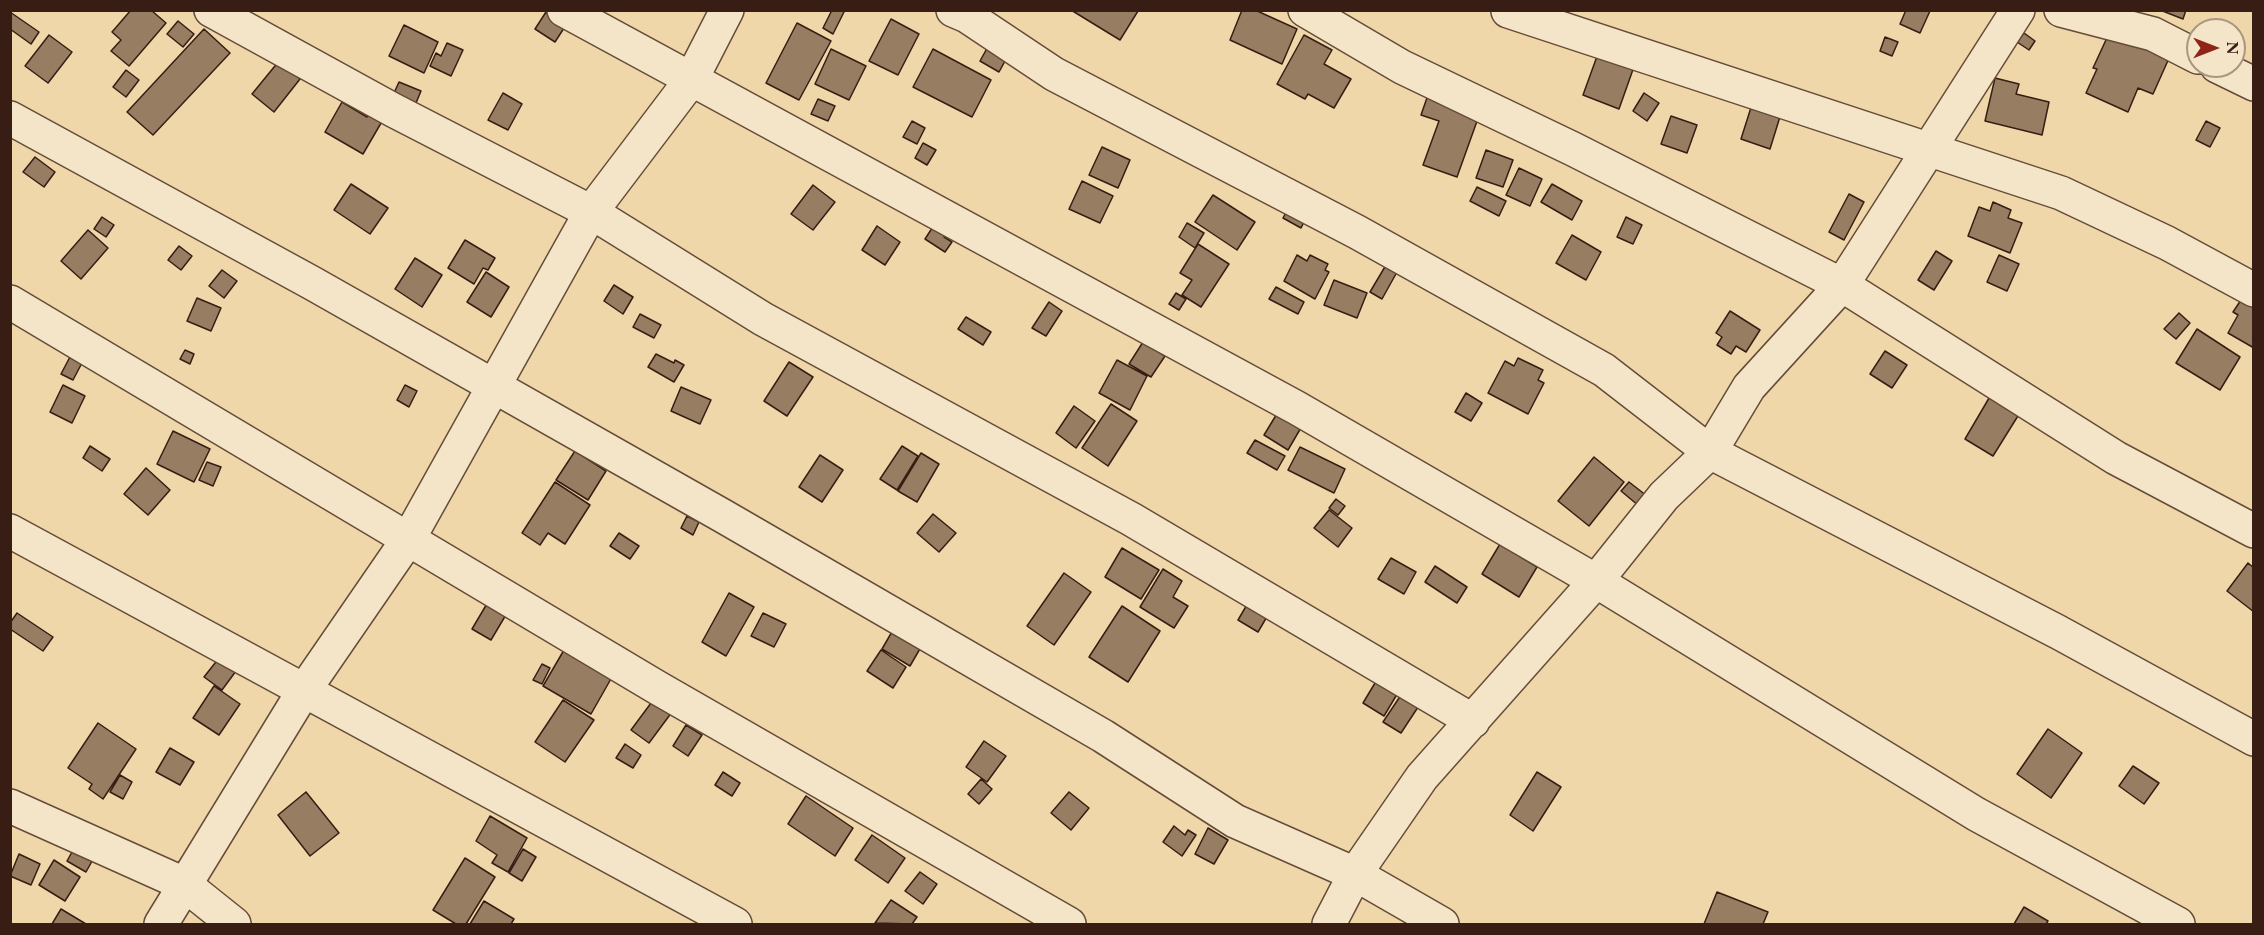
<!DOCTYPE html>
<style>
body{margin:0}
#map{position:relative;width:2264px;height:935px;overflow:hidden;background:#efd7aa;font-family:"EB Garamond",serif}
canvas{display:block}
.frame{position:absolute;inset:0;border:12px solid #371d13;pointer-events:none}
.north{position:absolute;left:2186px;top:18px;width:60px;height:60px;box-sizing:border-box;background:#f5e5c8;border:2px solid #a99580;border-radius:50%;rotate:90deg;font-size:16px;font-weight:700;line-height:24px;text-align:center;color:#371d13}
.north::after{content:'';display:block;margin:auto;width:21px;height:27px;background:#8f2418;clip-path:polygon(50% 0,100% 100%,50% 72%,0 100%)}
</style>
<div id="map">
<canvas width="2264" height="935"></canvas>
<div class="frame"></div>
<div class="north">N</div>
</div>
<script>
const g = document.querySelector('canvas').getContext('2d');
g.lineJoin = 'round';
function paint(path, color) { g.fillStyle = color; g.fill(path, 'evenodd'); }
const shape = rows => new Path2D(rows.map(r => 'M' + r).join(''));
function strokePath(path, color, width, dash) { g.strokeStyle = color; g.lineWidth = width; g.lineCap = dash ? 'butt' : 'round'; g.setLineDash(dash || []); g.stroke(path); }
const building = shape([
 [131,10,151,10,166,23,129,66,111,51,121,40,112,32,131,10],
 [832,10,845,10,833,34,823,28,832,10],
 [1071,10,1138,10,1138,11,1120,40,1071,10],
 [1242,10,1255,10,1297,29,1282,64,1230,40,1242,10],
 [1906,10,1930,11,1920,33,1900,24,1906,10],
 [2160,10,2186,10,2183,19,2160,10],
 [10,12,39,32,31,44,10,29,10,12],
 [546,12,566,25,555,42,535,29,546,12],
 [891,19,919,34,898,75,869,61,891,19],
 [178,21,194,34,183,47,167,34,178,21],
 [797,23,831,41,799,100,766,83,797,23],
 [404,25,438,42,424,73,389,56,404,25],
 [204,29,230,53,153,135,127,112,204,29],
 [2111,29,2170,56,2153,94,2138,88,2128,112,2086,93,2097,69,2093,68,2111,29],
 [2024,33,2035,41,2029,50,2017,42,2024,33],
 [49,35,72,52,48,83,25,66,49,35],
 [1304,35,1332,50,1324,64,1351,79,1334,108,1308,94,1305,99,1277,84,1304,35],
 [1885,37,1898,42,1892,56,1880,51,1885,37],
 [991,41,1010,52,999,72,980,61,991,41],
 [447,43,463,50,451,76,430,66,436,53,441,56,447,43],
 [1600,48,1636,61,1619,109,1583,95,1600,48],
 [831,49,866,66,849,100,815,84,831,49],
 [933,49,991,80,972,117,913,87,933,49],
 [279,61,300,79,274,112,252,94,279,61],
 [126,70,139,80,126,97,113,87,126,70],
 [1995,78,2019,84,2016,94,2049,102,2042,135,1985,121,1995,78],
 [399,82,421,91,416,103,394,93,399,82],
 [1429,92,1481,110,1457,177,1423,165,1439,121,1421,115,1429,92],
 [503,93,522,104,508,130,488,120,503,93],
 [1644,93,1659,103,1647,121,1633,111,1644,93],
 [1754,98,1783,107,1770,149,1741,139,1754,98],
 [818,99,835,106,828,121,811,114,818,99],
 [342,102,367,117,371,110,384,118,363,154,325,132,342,102],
 [1671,116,1697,125,1687,153,1661,144,1671,116],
 [912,121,925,128,917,144,903,137,912,121],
 [2206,121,2220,128,2210,147,2196,140,2206,121],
 [923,143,936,150,927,165,915,158,923,143],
 [1102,147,1130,160,1118,188,1089,175,1102,147],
 [1486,150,1513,160,1503,187,1476,178,1486,150],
 [35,157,55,172,44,187,23,172,35,157],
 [1519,168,1542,179,1530,206,1506,195,1519,168],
 [1082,181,1113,196,1100,223,1069,209,1082,181],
 [351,184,388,208,370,234,334,210,351,184],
 [1552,184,1582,201,1572,220,1541,202,1552,184],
 [813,185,835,202,813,230,791,214,813,185],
 [1477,187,1506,201,1499,216,1470,201,1477,187],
 [1849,194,1864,202,1844,240,1829,232,1849,194],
 [1213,195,1255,222,1237,250,1195,222,1213,195],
 [1993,202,2011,210,2008,218,2022,223,2010,253,1968,236,1979,207,1990,211,1993,202],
 [1290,205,1308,214,1301,228,1283,218,1290,205],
 [102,217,114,225,106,237,94,229,102,217],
 [1626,217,1642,225,1633,244,1617,237,1626,217],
 [938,219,950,227,944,237,952,242,945,252,925,239,938,219],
 [1187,223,1204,233,1195,248,1179,237,1187,223],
 [877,226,900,242,885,265,862,250,877,226],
 [88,230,108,248,81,279,61,261,88,230],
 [1572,235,1601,252,1586,280,1556,263,1572,235],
 [465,240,495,258,488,270,483,268,474,284,448,268,465,240],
 [1198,244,1229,264,1201,307,1182,295,1192,280,1180,273,1198,244],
 [179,246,192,256,181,270,168,260,179,246],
 [1936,251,1952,261,1934,290,1918,280,1936,251],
 [1297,255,1307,261,1310,255,1328,264,1325,270,1329,272,1315,299,1284,281,1297,255],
 [1999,255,2019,264,2007,291,1987,282,1999,255],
 [415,258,442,275,422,307,395,289,415,258],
 [1386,265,1397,272,1382,299,1370,292,1386,265],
 [222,270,237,281,224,298,209,286,222,270],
 [486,272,509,287,491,317,467,302,486,272],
 [1334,280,1367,293,1357,318,1324,305,1334,280],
 [614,285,633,297,623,314,604,301,614,285],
 [1276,287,1304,302,1298,314,1269,299,1276,287],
 [1176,293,1186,299,1179,310,1169,304,1176,293],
 [2245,294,2254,299,2254,348,2228,333,2238,315,2233,312,2245,294],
 [197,298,221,308,211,331,187,321,197,298],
 [1049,302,1062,311,1046,336,1032,328,1049,302],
 [1730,311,1760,330,1746,352,1736,346,1731,354,1717,345,1722,337,1716,333,1730,311],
 [2179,313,2190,323,2176,339,2164,329,2179,313],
 [640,314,661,325,654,338,633,327,640,314],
 [966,317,991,332,983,345,958,329,966,317],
 [2197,329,2240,357,2220,390,2176,363,2197,329],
 [1143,342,1165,356,1151,377,1129,364,1143,342],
 [185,350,194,354,190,364,180,359,185,350],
 [1885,351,1907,365,1892,388,1870,374,1885,351],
 [656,354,674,363,675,360,684,365,674,382,648,367,656,354],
 [71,355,83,361,73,380,61,374,71,355],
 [1518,358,1543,370,1538,380,1544,383,1528,414,1488,393,1505,361,1514,366,1518,358],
 [1117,360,1147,376,1130,410,1099,393,1117,360],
 [789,362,813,377,787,416,764,401,789,362],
 [63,385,85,396,72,423,50,412,63,385],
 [405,385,417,391,409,407,397,400,405,385],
 [681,387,711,400,700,424,671,411,681,387],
 [1466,393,1482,403,1471,421,1455,412,1466,393],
 [1992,393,2021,411,1993,456,1965,439,1992,393],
 [1111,404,1137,421,1108,466,1082,448,1111,404],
 [1074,406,1095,421,1076,448,1056,433,1074,406],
 [1278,412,1302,426,1288,450,1264,435,1278,412],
 [173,431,210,449,194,482,157,464,173,431],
 [1255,440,1285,456,1277,470,1247,453,1255,440],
 [90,446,110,459,102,471,83,458,90,446],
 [902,446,918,456,897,490,880,479,902,446],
 [1300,447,1345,469,1334,493,1288,470,1300,447],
 [575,451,606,471,588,500,556,480,575,451],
 [921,453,939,464,917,502,898,491,921,453],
 [820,455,843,470,822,502,799,487,820,455],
 [1594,457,1624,482,1589,526,1558,501,1594,457],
 [207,462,221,467,213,486,199,480,207,462],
 [146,468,170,490,148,515,124,494,146,468],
 [555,482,590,505,565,544,548,533,540,545,522,533,555,482],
 [1629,482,1647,496,1639,506,1621,491,1629,482],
 [1336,499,1345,506,1338,515,1329,508,1336,499],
 [1329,510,1352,528,1338,547,1314,528,1329,510],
 [933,514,956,533,939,552,917,533,933,514],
 [687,516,699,522,693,535,681,528,687,516],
 [619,533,639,546,630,559,610,546,619,533],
 [1500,544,1537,567,1519,597,1482,574,1500,544],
 [1122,548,1159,570,1141,599,1105,577,1122,548],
 [1391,558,1416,572,1404,594,1378,579,1391,558],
 [2248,563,2254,568,2254,612,2227,591,2248,563],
 [1435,566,1467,587,1457,603,1425,582,1435,566],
 [1163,569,1182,581,1173,597,1188,606,1174,628,1140,607,1163,569],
 [1064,573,1091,592,1054,645,1027,626,1064,573],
 [1255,591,1275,603,1258,632,1238,620,1255,591],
 [729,593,754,607,726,656,702,642,729,593],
 [488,602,507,613,491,640,472,629,488,602],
 [1122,606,1160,631,1128,682,1089,657,1122,606],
 [904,611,932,628,910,666,882,649,904,611],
 [17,613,53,637,43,651,10,629,10,623,17,613],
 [763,613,786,624,774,647,751,636,763,613],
 [571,638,616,670,591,714,543,686,571,638],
 [881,650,906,667,893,688,867,671,881,650],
 [219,658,236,671,222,690,204,677,219,658],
 [542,664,550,668,542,684,533,680,542,664],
 [1384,668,1405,681,1384,716,1363,703,1384,668],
 [214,686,240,704,219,735,193,718,214,686],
 [1407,686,1424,698,1401,733,1383,722,1407,686],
 [654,699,672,712,649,743,631,730,654,699],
 [563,700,594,720,565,762,535,742,563,700],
 [98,723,136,749,103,799,89,789,92,784,68,768,98,723],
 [686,725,702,735,688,756,673,746,686,725],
 [2048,729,2082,753,2051,798,2017,774,2048,729],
 [984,741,1006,756,987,782,966,767,984,741],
 [625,744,641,755,633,768,616,758,625,744],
 [170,748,194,762,180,785,156,772,170,748],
 [2133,766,2159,783,2144,804,2119,786,2133,766],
 [723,772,740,783,732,796,715,785,723,772],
 [1537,772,1561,787,1533,831,1510,815,1537,772],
 [120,775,132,782,123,799,110,792,120,775],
 [981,779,992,789,979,804,968,794,981,779],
 [306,792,339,833,310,856,278,815,306,792],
 [1069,792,1089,808,1071,830,1051,813,1069,792],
 [806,796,853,828,835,856,788,824,806,796],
 [490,816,527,838,508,872,492,863,497,855,476,841,490,816],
 [1174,826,1185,835,1188,830,1196,835,1182,856,1163,842,1174,826],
 [1208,828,1228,840,1214,864,1195,854,1208,828],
 [872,835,905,858,888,883,855,860,872,835],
 [77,843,96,854,86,872,67,861,77,843],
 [523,849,536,857,522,881,509,873,523,849],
 [19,854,40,864,31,885,10,876,19,854],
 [465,858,495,877,466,924,456,924,433,910,465,858],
 [54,860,80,877,65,901,39,885,54,860],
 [920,872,937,884,923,904,905,891,920,872],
 [1717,892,1768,912,1763,924,1704,924,1717,892],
 [891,900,917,917,912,924,875,923,891,900],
 [484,901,514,919,511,924,470,924,484,901],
 [2024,907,2048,921,2046,924,2014,924,2024,907],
 [61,909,86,924,52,924,61,909]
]);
const minor = shape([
 [211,10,393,110,591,212,763,319,1131,519,1473,721],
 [564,10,1297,408,1596,581,1976,814,2178,924],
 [953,10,967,16,1054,74,1357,232,1604,370,1710,452,2058,632,2254,739],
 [1305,10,1402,67,1573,149,1842,285,2116,458,2254,531],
 [2061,10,2153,34,2198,57],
 [1508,11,2061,193,2167,243,2254,290],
 [2217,66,2254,84],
 [10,118,312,283,723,516,1103,736,1235,821,1355,874,1442,924],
 [10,302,658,688,1069,924],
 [10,531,735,924],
 [10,806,184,884,234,924],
 [161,924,303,692,409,538,591,212,691,80,727,10],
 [1329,924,1355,874,1422,777,1596,581,1664,496,1710,452,1749,387,1842,285,2018,10]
]);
paint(building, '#977e62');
strokePath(building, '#371d13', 1.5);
strokePath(minor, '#654c39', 36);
strokePath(minor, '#f5e5c8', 33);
</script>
